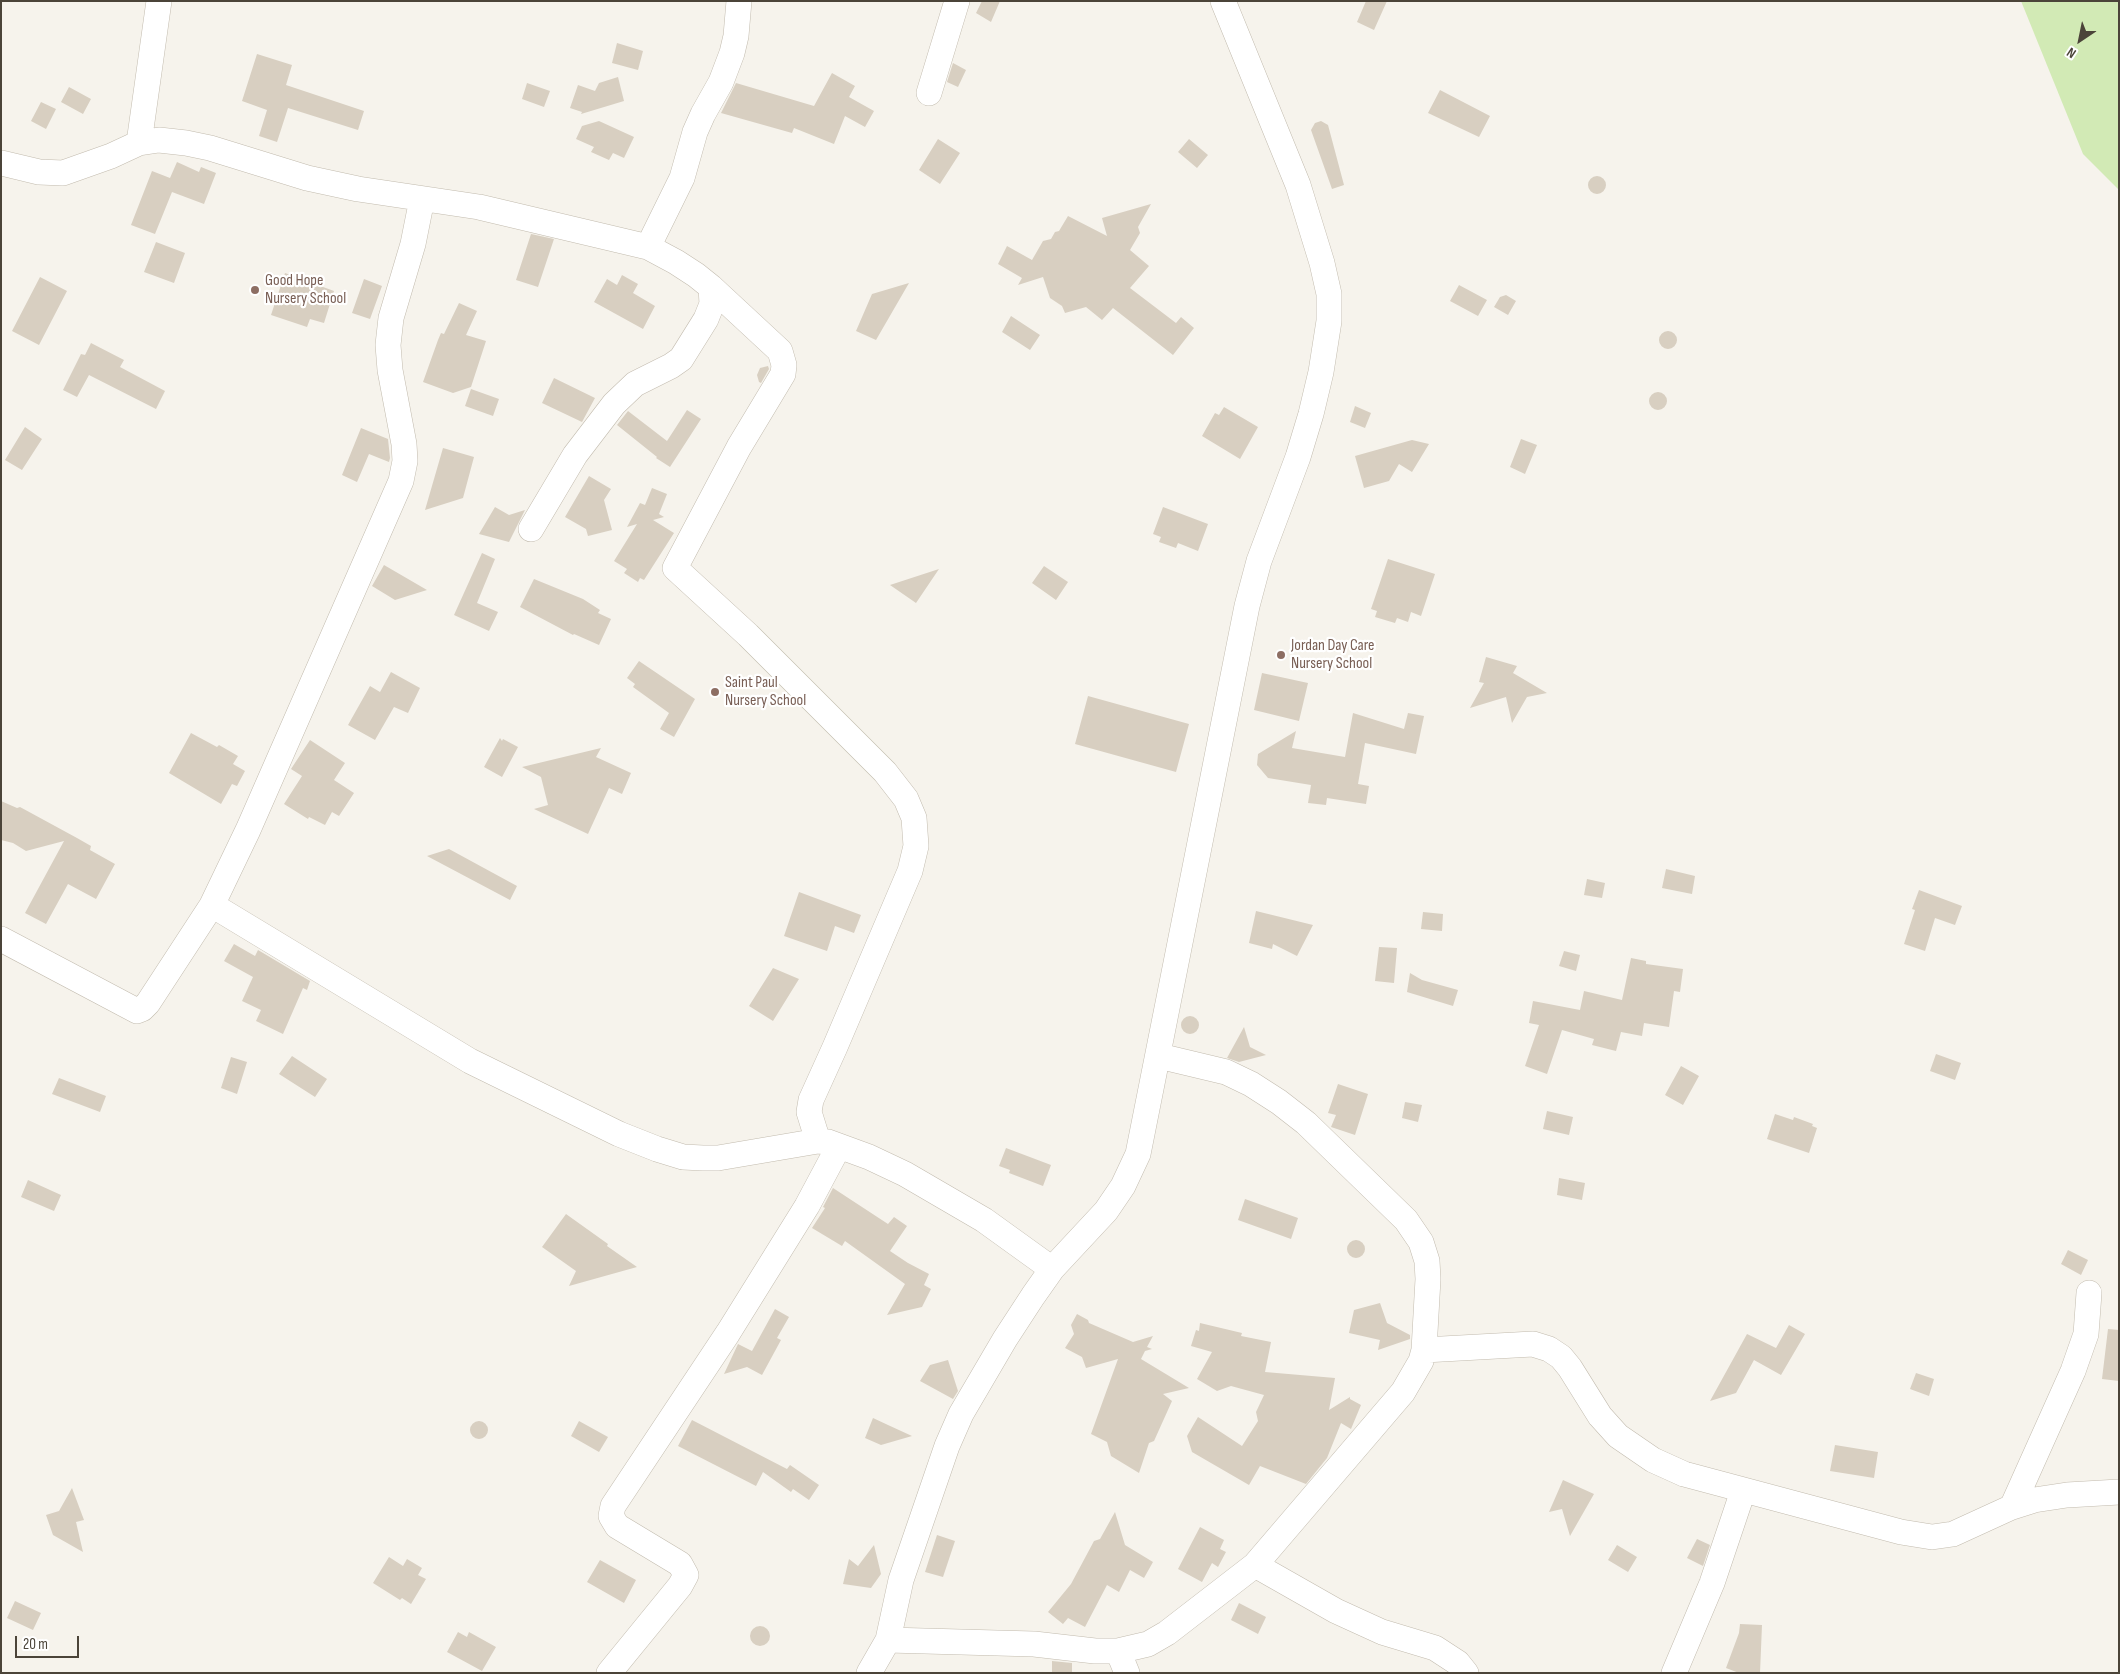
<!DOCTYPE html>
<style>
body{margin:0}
#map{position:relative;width:2120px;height:1674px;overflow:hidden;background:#f6f3ec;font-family:"Sofia Sans Condensed",sans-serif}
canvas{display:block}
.frame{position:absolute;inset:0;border:2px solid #4b4439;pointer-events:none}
.north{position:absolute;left:2055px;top:15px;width:50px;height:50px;-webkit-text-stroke:4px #fff;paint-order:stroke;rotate:214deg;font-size:14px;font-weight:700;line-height:20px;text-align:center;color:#4b4439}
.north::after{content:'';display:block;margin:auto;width:18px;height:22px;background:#4b4439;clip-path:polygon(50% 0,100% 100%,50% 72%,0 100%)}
.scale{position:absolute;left:15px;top:1636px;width:64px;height:22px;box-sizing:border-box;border:2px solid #4b4439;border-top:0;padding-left:6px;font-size:15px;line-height:18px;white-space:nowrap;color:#4b4439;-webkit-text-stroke:4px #fff;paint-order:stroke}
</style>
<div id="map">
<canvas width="2120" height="1674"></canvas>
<div class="frame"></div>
<div class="north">N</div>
<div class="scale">20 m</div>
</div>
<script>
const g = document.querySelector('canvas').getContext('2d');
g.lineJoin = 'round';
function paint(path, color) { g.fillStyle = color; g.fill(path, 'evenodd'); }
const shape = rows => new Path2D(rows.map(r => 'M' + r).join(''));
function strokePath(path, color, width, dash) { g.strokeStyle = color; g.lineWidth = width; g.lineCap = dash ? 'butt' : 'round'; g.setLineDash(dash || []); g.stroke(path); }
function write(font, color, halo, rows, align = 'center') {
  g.font = font + ' "Sofia Sans Condensed",sans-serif'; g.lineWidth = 4.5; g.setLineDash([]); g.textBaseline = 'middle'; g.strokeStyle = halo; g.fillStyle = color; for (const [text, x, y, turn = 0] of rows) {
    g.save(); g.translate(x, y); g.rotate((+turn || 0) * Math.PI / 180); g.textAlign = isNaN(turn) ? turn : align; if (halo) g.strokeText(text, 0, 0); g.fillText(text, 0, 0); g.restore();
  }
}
const green = shape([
 [2021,1,2119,1,2119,190,2083,154]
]);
const building = shape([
 [982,1,1000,1,991,22,976,13],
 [1366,1,1387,1,1374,30,1357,22],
 [617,43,643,51,638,70,612,63],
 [257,54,292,65,286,85,364,111,358,130,288,108,277,142,259,136,267,110,242,101],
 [953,63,966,70,958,87,947,82],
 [832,73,855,86,849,97,874,111,865,127,845,116,834,144,794,128,792,133,721,113,736,83,814,106],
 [618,77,624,101,581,114,582,112,570,108,578,85,595,91,599,83],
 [527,83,550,91,544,107,522,99],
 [69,87,91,99,83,114,61,102],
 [1440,90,1490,116,1479,137,1428,113],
 [41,102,56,109,46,129,31,121],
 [599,121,634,137,624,158,613,153,609,160,591,152,594,147,576,139,582,126],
 [1321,121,1328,125,1344,185,1332,189,1311,130,1315,123],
 [938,139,960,153,940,184,919,170],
 [1189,139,1208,155,1197,168,1178,152],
 [177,162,199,172,201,167,216,173,204,204,172,192,155,234,131,225,152,171,170,178],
 '1588 185a9 9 0 1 1 18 0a9 9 0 1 1-18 0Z',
 [1151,204,1138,227,1140,233,1130,250,1149,266,1130,288,1176,323,1181,317,1194,328,1173,355,1113,308,1102,320,1086,307,1065,313,1062,306,1050,298,1043,277,1018,285,1022,278,998,264,1007,246,1032,260,1043,241,1051,239,1055,232,1059,231,1068,216,1107,236,1102,218],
 [531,234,554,239,538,287,516,280],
 [156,242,185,253,174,283,144,272],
 [285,273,334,291,324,323,310,319,307,327,271,315],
 [622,275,638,284,633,293,655,306,643,329,594,302,607,279,617,285],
 [40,277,67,291,39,345,12,331],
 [364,279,382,286,370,319,352,313],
 [909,283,876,340,856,331,872,294],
 [1459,285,1487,300,1478,316,1450,301],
 [1506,295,1516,301,1508,315,1494,307,1500,297],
 [459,303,477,311,466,335,486,341,471,387,453,393,423,382,438,340,441,333,444,334],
 [1011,316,1040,335,1030,350,1002,332],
 '1659 340a9 9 0 1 1 18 0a9 9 0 1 1-18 0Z',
 [91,343,124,360,120,367,165,391,156,409,89,375,77,397,63,390,81,354,85,355],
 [768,366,769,369,761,383,759,382,757,375,760,368],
 [554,378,595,398,582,422,542,403],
 [471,389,499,399,493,416,465,406],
 '1649 401a9 9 0 1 1 18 0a9 9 0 1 1-18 0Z',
 [1355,406,1371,413,1365,428,1350,422],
 [1224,407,1258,427,1240,459,1202,436,1215,413,1219,415],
 [687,410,701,419,670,467,656,458,657,457,617,425,628,411,667,441],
 [25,427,42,439,22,470,5,460],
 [361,428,388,439,390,458,389,462,369,454,357,482,342,475],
 [1521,439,1537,445,1525,474,1510,467],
 [1412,440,1429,444,1412,472,1399,464,1389,481,1364,488,1355,456],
 [443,448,474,457,463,498,425,510],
 [589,476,611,489,604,500,612,530,588,536,586,529,565,517],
 [652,488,667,494,659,514,664,517,653,520,674,533,644,580,640,578,638,582,624,573,627,569,614,561,637,524,627,527,640,503,645,505],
 [495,507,509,515,525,510,509,542,479,534],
 [1163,507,1208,524,1198,551,1178,543,1176,548,1159,542,1161,537,1153,534],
 [482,553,495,559,477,603,498,612,489,631,454,615],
 [1388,559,1435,574,1421,616,1411,612,1408,622,1397,618,1395,623,1375,617,1377,611,1371,609],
 [384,565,427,590,395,600,372,586],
 [1044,566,1068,582,1056,600,1032,583],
 [939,569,916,603,890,585],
 [534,579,583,599,600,610,598,613,611,619,599,645,574,634,573,635,520,607],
 [1486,657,1517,666,1513,673,1547,693,1527,697,1512,723,1506,697,1470,708,1484,683,1479,682],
 [639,661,695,699,674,737,660,729,669,713,633,687,635,684,627,678],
 [391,672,420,688,408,713,394,707,375,740,348,725,370,686,380,692],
 [1262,673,1308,683,1299,721,1254,710],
 [1088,696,1189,724,1176,772,1075,744],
 [1353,713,1404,729,1408,713,1424,716,1416,754,1365,743,1358,784,1369,786,1366,804,1327,798,1326,805,1308,803,1311,785,1268,778,1257,765,1258,754,1296,731,1292,748,1345,757],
 [191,733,217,747,219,745,238,756,233,764,245,771,237,786,232,784,221,804,169,773],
 [500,738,502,741,503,739,518,747,502,777,484,767],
 [310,740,345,763,334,780,354,793,339,816,332,812,325,825,309,817,308,819,284,804,302,776,291,769],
 [601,748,596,757,631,773,622,794,609,788,588,834,534,809,548,805,541,777,522,767],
 [1,801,17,808,20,807,77,838,91,846,90,850,115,864,96,899,68,884,46,924,25,913,64,841,26,851,13,843,1,840],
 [449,849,517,886,510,900,427,856],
 [1666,869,1695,876,1692,894,1662,888],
 [1587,879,1605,883,1602,898,1584,895],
 [1919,890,1962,906,1955,925,1935,918,1925,951,1904,944,1915,910,1912,909],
 [799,892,861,915,854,933,835,926,827,951,784,936],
 [1256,911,1313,925,1297,956,1273,944,1272,949,1249,943],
 [1423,912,1443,914,1442,931,1421,929],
 [234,944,255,956,258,950,310,981,307,990,303,988,283,1034,256,1021,261,1010,242,1001,253,977,224,961],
 [1379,947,1397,948,1394,983,1375,981],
 [1564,951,1580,955,1576,971,1559,966],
 [1631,958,1646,961,1646,964,1683,969,1680,992,1674,991,1669,1027,1644,1023,1642,1036,1621,1032,1616,1051,1592,1045,1594,1039,1562,1030,1547,1074,1525,1066,1539,1025,1529,1023,1533,1001,1580,1010,1584,991,1622,1000],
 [773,968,799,979,773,1021,749,1006],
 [1410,973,1422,980,1458,990,1453,1006,1407,992],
 '1181 1025a9 9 0 1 1 18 0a9 9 0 1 1-18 0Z',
 [1244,1027,1250,1047,1266,1055,1239,1062,1227,1058],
 [1936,1054,1961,1063,1955,1080,1930,1071],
 [292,1056,327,1079,315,1097,279,1074],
 [231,1057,247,1062,237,1094,221,1088],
 [1681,1066,1699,1076,1683,1105,1665,1095],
 [59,1078,106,1096,100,1112,52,1094],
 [1338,1084,1368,1094,1355,1135,1331,1127,1336,1115,1328,1113],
 [1405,1102,1422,1105,1418,1122,1402,1118],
 [1547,1111,1573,1117,1569,1135,1543,1129],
 [1775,1114,1793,1120,1794,1117,1813,1124,1812,1126,1817,1128,1809,1153,1767,1139],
 [1006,1148,1051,1165,1043,1186,1009,1173,1010,1170,999,1166],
 [1559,1178,1585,1183,1582,1200,1557,1195],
 [28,1180,61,1195,54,1211,21,1197],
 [833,1188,888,1224,894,1217,907,1226,890,1251,908,1263,929,1274,924,1285,931,1289,922,1307,887,1315,905,1284,845,1241,842,1246,812,1228,825,1208,823,1207],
 [1245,1199,1298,1218,1291,1239,1238,1220],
 [566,1214,608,1244,607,1246,637,1267,569,1286,576,1271,542,1247],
 '1347 1249a9 9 0 1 1 18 0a9 9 0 1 1-18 0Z',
 [2068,1250,2088,1260,2081,1275,2061,1264],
 [1380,1303,1387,1323,1410,1335,1410,1339,1378,1350,1380,1340,1349,1333,1354,1310],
 [775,1309,789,1317,777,1338,781,1340,762,1375,747,1367,724,1374,738,1344,752,1351],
 [1077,1314,1088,1320,1089,1323,1133,1342,1153,1336,1147,1347,1152,1349,1145,1351,1141,1359,1189,1388,1163,1394,1172,1401,1154,1441,1149,1443,1139,1473,1111,1456,1107,1442,1091,1434,1118,1359,1086,1368,1082,1357,1065,1348,1074,1334,1071,1325],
 [1200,1323,1242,1333,1241,1336,1271,1342,1265,1372,1335,1378,1329,1410,1350,1397,1350,1399,1361,1405,1351,1429,1341,1423,1327,1458,1306,1484,1260,1466,1249,1485,1192,1452,1187,1436,1198,1417,1242,1446,1258,1421,1256,1412,1264,1395,1231,1386,1217,1391,1197,1379,1212,1352,1191,1346,1196,1330,1199,1331],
 [1789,1325,1805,1334,1781,1375,1754,1360,1736,1393,1710,1401,1747,1334,1776,1348],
 [2108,1329,2119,1330,2119,1381,2102,1379],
 [948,1360,958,1391,953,1399,920,1381,930,1365],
 [1916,1373,1934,1379,1929,1396,1910,1389],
 [873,1418,888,1425,912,1436,881,1445,865,1438],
 [692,1420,787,1469,790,1465,819,1485,809,1500,793,1489,791,1492,763,1472,756,1486,678,1446],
 '470 1430a9 9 0 1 1 18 0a9 9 0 1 1-18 0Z',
 [579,1421,608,1437,599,1452,571,1436],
 [1835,1445,1878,1452,1874,1478,1830,1471],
 [1563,1480,1594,1494,1570,1536,1562,1509,1549,1512],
 [72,1488,84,1520,76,1522,83,1552,53,1535,46,1515,59,1511],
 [1115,1512,1125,1545,1153,1562,1144,1578,1130,1570,1119,1592,1107,1585,1085,1627,1068,1618,1063,1624,1048,1612,1071,1584,1094,1541,1100,1539],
 [1200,1527,1224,1540,1220,1549,1226,1552,1218,1567,1212,1563,1202,1582,1178,1569],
 [937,1535,955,1541,943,1577,925,1572],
 [1697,1539,1710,1545,1703,1566,1687,1558],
 [874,1545,881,1574,871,1588,843,1584,849,1559,858,1566],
 [1617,1545,1637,1557,1628,1572,1608,1560],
 [389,1557,403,1566,407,1559,422,1568,418,1575,426,1579,411,1604,402,1598,400,1600,373,1583],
 [600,1560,636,1580,624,1603,587,1582],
 [15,1601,41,1613,33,1630,7,1618],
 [1239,1603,1266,1617,1258,1634,1231,1620],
 [1740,1624,1762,1625,1760,1673,1739,1673,1726,1668,1739,1633],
 '750 1636a10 10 0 1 1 20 0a10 10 0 1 1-20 0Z',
 [458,1632,467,1637,469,1632,496,1647,482,1671,447,1652],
 [1052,1661,1072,1663,1072,1672,1052,1672]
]);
const minor = shape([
 [929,93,957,1],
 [139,143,159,1],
 [1,163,39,172,63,173,111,156,139,143,159,140,186,143,210,148,307,178,358,189,479,207,648,247,676,262,696,275,711,287,712,304,706,319,681,359,671,366,635,384,614,404,575,455,531,529],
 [648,247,682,178,695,132,703,114,721,82,732,53,736,36,739,1],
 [711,287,780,351,784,365,783,374,739,447,675,568,748,635,885,772,906,799,914,818,916,846,910,871,835,1047,811,1100,809,1112,818,1141],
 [212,905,470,1061,619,1134,657,1149,683,1157,703,1158,718,1158,818,1141,828,1142,869,1157,905,1174,984,1220,1052,1269],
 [1,939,137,1011,142,1009,148,1003,212,905,248,830,401,481,405,461,404,444,390,370,388,345,391,318,413,244,422,199],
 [1159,1056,1226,1072,1251,1084,1279,1102,1306,1123,1406,1220,1421,1242,1427,1261,1428,1279,1424,1350,1533,1344,1549,1349,1561,1357,1570,1368,1600,1416,1618,1436,1653,1460,1684,1474,1901,1532,1932,1537,1953,1534,2012,1507,2034,1500,2067,1495,2119,1492],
 [2012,1507,2073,1371,2086,1334,2089,1293],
 [1255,1565,1336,1611,1382,1632,1435,1648,1458,1663,1466,1673],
 [888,1640,1034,1644,1095,1651,1118,1651,1148,1644,1167,1633,1255,1565,1403,1392,1421,1361,1424,1350],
 [1118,1651,1127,1673],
 [609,1673,680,1586,686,1575,680,1564,617,1526,611,1516,613,1506,728,1333,807,1206,839,1146],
 [869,1673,888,1640,901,1580,947,1446,961,1414,1005,1339,1033,1296,1052,1269,1106,1211,1123,1186,1138,1154,1247,606,1259,561,1298,457,1311,414,1321,372,1329,321,1329,294,1322,263,1298,185,1223,1],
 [1674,1673,1712,1583,1743,1491]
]);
const markers = [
 [255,290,5,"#8d6e63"],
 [1281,655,5,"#8d6e63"],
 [715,692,5,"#8d6e63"]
];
const educationNames = [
 ["Good Hope",265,281],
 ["Nursery School",265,299],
 ["Jordan Day Care",1291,646],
 ["Nursery School",1291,664],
 ["Saint Paul",725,683],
 ["Nursery School",725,701]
];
paint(green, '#d2eab5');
paint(building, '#d8cfc1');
strokePath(minor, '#c2bbae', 26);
strokePath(minor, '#fff', 25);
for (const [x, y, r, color] of markers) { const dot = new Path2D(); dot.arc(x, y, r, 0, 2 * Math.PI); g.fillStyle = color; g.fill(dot); strokePath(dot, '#fff', 2); }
write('16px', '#785e54', '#fff', educationNames, 'left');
</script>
